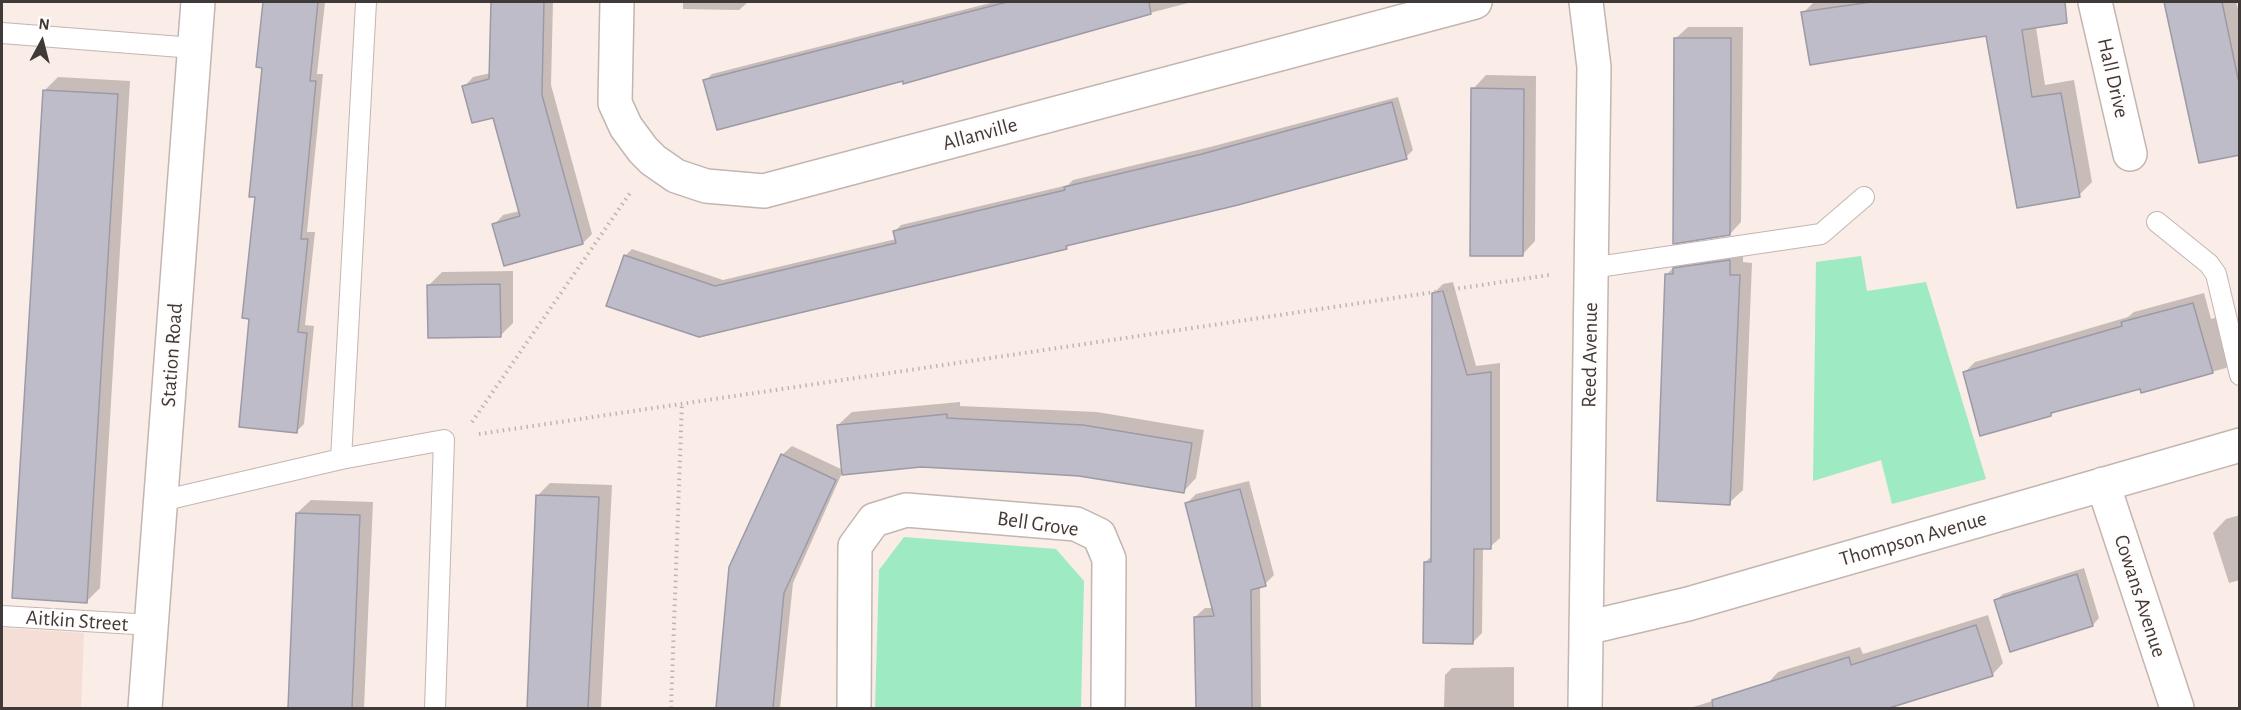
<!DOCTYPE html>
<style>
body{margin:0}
#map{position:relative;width:2241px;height:710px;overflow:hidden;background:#faece6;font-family:"Alegreya Sans",sans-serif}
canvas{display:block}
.frame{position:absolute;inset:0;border:3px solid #3f3a38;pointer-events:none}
.north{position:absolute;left:12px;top:12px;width:60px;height:60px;-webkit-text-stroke:4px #fffcfb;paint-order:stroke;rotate:7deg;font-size:16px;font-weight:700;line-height:24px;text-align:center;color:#3f3a38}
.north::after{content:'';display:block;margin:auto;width:21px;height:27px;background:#3f3a38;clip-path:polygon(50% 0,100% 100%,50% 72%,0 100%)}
</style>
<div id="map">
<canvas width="2241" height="710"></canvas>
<div class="frame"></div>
<div class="north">N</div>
</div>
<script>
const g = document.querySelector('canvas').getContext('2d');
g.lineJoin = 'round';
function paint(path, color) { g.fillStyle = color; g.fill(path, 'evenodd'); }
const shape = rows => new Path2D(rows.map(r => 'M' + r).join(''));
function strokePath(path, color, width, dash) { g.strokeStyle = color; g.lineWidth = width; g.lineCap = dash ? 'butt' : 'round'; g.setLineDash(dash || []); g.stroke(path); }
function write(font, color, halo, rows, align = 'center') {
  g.font = font + ' "Alegreya Sans",sans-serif'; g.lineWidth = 5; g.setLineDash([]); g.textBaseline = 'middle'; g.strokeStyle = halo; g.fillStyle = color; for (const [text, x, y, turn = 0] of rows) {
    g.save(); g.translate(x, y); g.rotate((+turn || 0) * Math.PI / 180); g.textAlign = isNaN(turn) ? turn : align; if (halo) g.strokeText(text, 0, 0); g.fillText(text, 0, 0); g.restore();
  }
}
const built = shape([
 [2,628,84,633,81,708,2,708]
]);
const green = shape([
 [1861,256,1867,291,1926,282,1986,479,1892,504,1881,460,1813,481,1816,262],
 [904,537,1056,549,1084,581,1081,708,875,708,879,570]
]);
const shadow = shape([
 [264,2,325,2,317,74,323,74,307,232,315,232,305,325,314,326,304,424,297,431,251,317,263,67,258,66],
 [492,2,553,2,551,85,592,234,583,243,494,225,503,215,520,211,494,116,464,87,473,77,491,73],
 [683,2,748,2,739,10,683,9],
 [994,2,1192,2,1065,35,1061,40,904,82,904,79,705,81,712,74],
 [1814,2,2032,2,2045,85,2074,80,2092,182,2079,195,1987,34,1803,13],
 [2167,2,2236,2,2240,16,2240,153,2200,161],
 [1688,27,1743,27,1741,222,1730,234,1676,38],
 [1486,75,1536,76,1535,241,1522,255,1473,89],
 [58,77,130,81,100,588,87,601,45,90],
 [1398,97,1413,150,1406,157,1070,244,1066,248,699,336,625,256,632,249,723,280,896,239,894,232,901,225,1068,185,1073,180,1210,147],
 [1743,247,1743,262,1752,263,1743,490,1729,503,1667,274,1680,261],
 [513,271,513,323,500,336,429,285,442,272],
 [1453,282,1476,366,1500,363,1500,538,1490,547,1483,547,1482,633,1473,642,1425,562,1433,555,1434,293,1443,284],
 [2204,293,2211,319,2226,314,2236,357,2226,368,2142,391,2141,388,2055,411,2051,415,1964,373,1975,362,2128,317,2134,312],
 [960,402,960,406,1097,412,1204,430,1196,478,1183,492,1079,474,921,466,842,473,793,583,780,708,717,708,731,567,782,455,792,446,843,470,838,425,852,412],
 [1249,481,1274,575,1265,584,1260,586,1261,708,1197,708,1195,617,1205,608,1213,608,1186,504,1196,494],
 [550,483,612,485,601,708,529,708,537,496],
 [311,500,373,502,364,708,289,708,297,513],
 [2240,515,2240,580,2229,583,2213,533,2226,519],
 [2084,568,2099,618,2093,625,1996,600,2003,594],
 [1988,615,2003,663,1992,675,1884,700,1858,708,1690,708,1767,684,1778,672,1820,659,1860,647,1863,654],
 [1514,667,1514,708,1444,708,1445,675,1452,668]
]);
const building = shape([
 [263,2,318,2,310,81,316,81,301,239,308,239,298,332,307,333,297,433,239,427,249,319,242,318,255,197,249,197,262,68,256,67,263,2],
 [491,2,544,2,542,95,583,244,504,266,492,224,520,216,493,118,472,123,462,86,489,79,491,2],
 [1007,2,1149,2,1151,14,903,84,903,81,717,130,703,80,1007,2],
 [1871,2,2065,2,2067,23,2022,30,2032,97,2061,93,2080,197,2017,208,1986,36,1810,65,1801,12,1871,2],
 [2164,2,2222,2,2240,88,2240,155,2199,163,2164,2],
 [1674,38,1731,38,1731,84,1730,235,1673,244,1674,38],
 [1471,88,1524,89,1523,256,1470,256,1471,88],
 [43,90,118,94,87,603,12,598,43,90],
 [1392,102,1407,159,1238,205,1066,246,1067,249,699,337,606,306,624,255,715,286,896,243,893,231,1065,190,1064,187,1202,154,1392,102],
 [1730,260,1730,275,1740,275,1730,505,1657,501,1665,274,1673,274,1673,268,1730,260],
 [500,284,501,337,428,338,427,285,500,284],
 [1443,291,1467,375,1491,372,1491,549,1474,549,1473,644,1423,643,1424,562,1431,562,1432,293,1443,291],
 [2193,303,2213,373,2141,393,2140,389,2051,413,2051,416,1980,436,1963,372,2122,326,2121,322,2193,303],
 [947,414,947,418,1083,425,1192,443,1184,493,1079,476,1014,472,921,467,842,475,837,425,947,414],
 [781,454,836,480,784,593,773,708,716,708,729,567,781,454],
 [1240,489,1266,586,1251,590,1252,708,1196,708,1194,617,1214,616,1185,503,1240,489],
 [536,495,599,497,588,708,527,708,536,495],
 [296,513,360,515,352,708,288,708,296,513],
 [2077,574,2093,626,2010,652,1994,600,2077,574],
 [1976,625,1993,676,1889,708,1713,708,1712,700,1807,670,1849,657,1851,665,1976,625]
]);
const path = shape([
 [472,422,630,193],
 [479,434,1549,275],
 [671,708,682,403]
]);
const service = shape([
 [2,33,194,48],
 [2157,222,2209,264,2216,274,2240,375],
 [1591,268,1821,234,1864,197],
 [341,459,366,2],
 [161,501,341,459,444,440,435,708],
 [2,616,152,625]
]);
const minor = shape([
 [617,2,615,103,626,127,643,150,653,160,676,176,706,186,764,191,1475,2],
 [2095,2,2130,154],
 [2103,484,2177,708],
 [1586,628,1688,604,2240,445],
 [854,708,855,546,874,520,906,510,1076,524,1099,535,1109,559,1108,708],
 [1585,708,1594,67,1586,2]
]);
const secondary = shape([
 [145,708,198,2]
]);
const streetNames = [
 ["Hall Drive",2113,78,77],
 ["Allanville",980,134,-15],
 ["Station Road",172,355,-86],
 ["Reed Avenue",1590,355,-89],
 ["Bell Grove",1038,524,8],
 ["Thompson Avenue",1913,539,-16],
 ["Cowans Avenue",2140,596,72],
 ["Aitkin Street",77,621,4]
];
paint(built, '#f4ded6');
paint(green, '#9eeac2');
paint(shadow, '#0003');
paint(building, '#bebcc8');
strokePath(building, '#9c9aa6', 1.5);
strokePath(service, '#c3b5b0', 22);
strokePath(minor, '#c3b5b0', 36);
strokePath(secondary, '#c3b5b0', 36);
strokePath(path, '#bfb4af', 4, [1.5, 4.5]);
strokePath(service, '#fff', 20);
strokePath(minor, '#fff', 33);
strokePath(secondary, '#fff', 33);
write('21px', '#3f3a38', '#fffcfb', streetNames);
</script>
